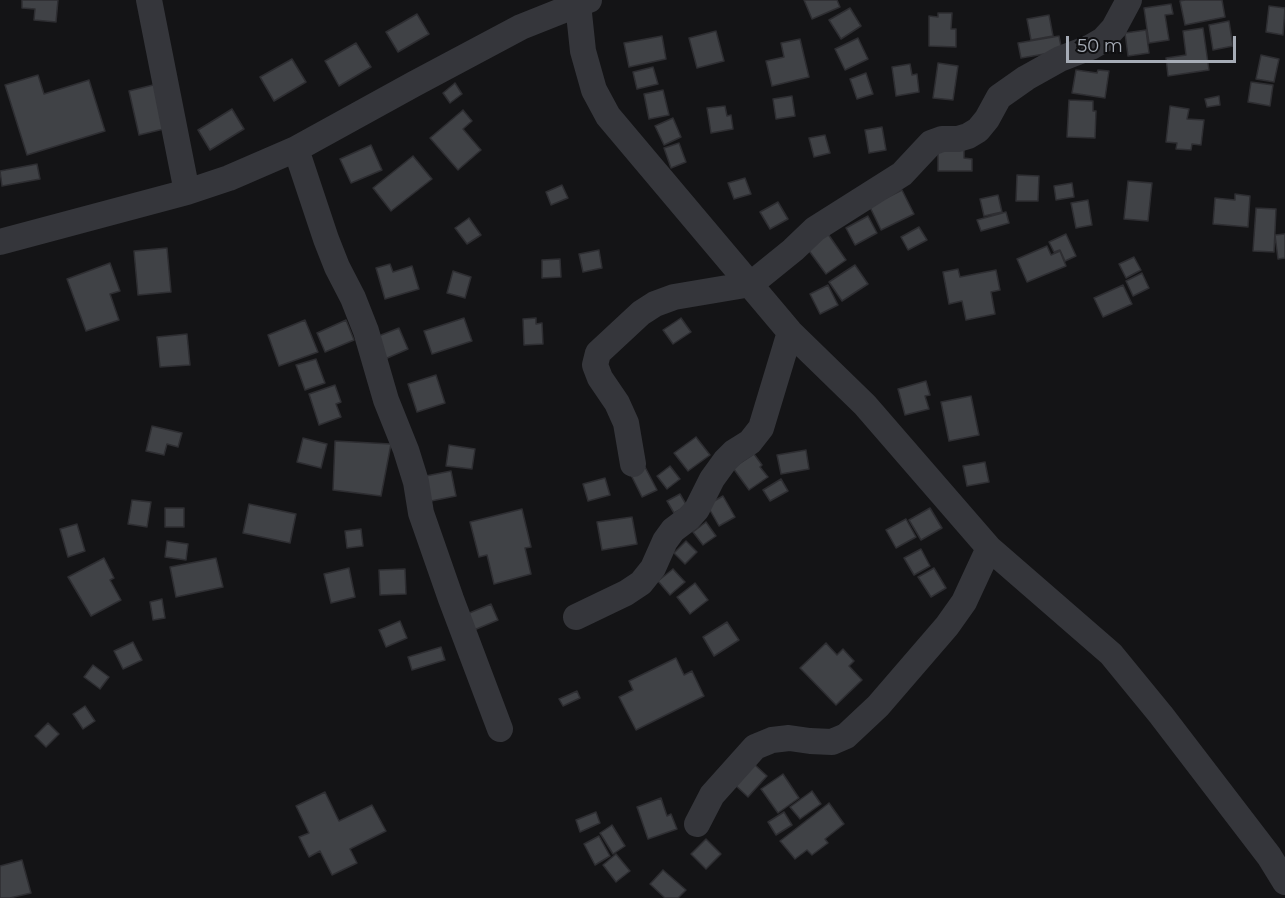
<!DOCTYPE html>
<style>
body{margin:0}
#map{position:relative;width:1285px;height:898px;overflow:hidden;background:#141416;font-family:Montserrat,sans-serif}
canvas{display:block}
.scale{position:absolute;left:1066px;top:36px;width:170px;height:27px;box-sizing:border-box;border:3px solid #a6acb6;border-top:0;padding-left:8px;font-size:18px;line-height:21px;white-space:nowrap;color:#a6acb6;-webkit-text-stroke:4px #0f0f11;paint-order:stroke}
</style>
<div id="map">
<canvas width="1285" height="898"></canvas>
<div class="scale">50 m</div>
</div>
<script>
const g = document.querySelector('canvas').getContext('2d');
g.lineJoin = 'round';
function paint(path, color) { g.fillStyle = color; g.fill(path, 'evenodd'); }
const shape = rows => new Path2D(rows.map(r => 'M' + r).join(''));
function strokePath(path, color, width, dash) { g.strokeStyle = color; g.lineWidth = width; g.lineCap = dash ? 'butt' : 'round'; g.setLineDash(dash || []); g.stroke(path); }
const building = shape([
 [22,0,58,0,56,22,34,20,35,9,22,8,22,0],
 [804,0,837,0,840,7,812,19,804,0],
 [1185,0,1222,0,1225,17,1185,25,1180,1,1185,0],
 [1171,4,1173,14,1165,15,1169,40,1149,43,1144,8,1171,4],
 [1269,6,1285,8,1283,35,1266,32,1269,6],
 [850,8,861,26,841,39,829,20,850,8],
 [938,13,952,13,951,29,956,29,956,47,929,46,929,16,938,17,938,13],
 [417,14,429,34,398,52,386,32,417,14],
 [1049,15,1053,36,1031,40,1027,19,1049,15],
 [1229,21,1233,46,1213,50,1209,25,1229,21],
 [1203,28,1209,70,1168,76,1166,58,1186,55,1183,31,1203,28],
 [1146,30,1149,53,1128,56,1125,33,1146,30],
 [716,31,724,61,697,68,689,38,716,31],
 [662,36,666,59,629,67,624,43,662,36],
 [1059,36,1062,51,1021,58,1018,43,1059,36],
 [858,38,868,59,845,70,835,49,858,38],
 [800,39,809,77,772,86,766,61,784,57,781,43,800,39],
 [356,43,371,67,339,86,325,61,356,43],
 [1261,55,1279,59,1274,82,1256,79,1261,55],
 [292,59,306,82,274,101,260,77,292,59],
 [938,63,958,66,953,100,933,98,938,63],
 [910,64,912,75,917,74,919,92,896,96,892,67,910,64],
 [653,67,658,84,637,89,633,72,653,67],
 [1076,70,1097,73,1098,70,1109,71,1105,98,1072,93,1076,70],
 [866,73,873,94,857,99,850,79,866,73],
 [38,75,44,94,89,80,105,131,27,155,5,85,38,75],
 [1251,82,1273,85,1270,106,1248,102,1251,82],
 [161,83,172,127,139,135,129,91,161,83],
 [455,83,462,94,450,103,443,93,455,83],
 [663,90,669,115,649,119,644,94,663,90],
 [792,96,795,116,776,119,773,99,792,96],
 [1219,96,1220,105,1207,107,1205,99,1219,96],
 [1069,100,1093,101,1093,111,1096,111,1095,138,1067,137,1069,100],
 [725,106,727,116,731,115,733,129,711,133,707,108,725,106],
 [1170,106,1189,109,1187,119,1204,120,1201,145,1192,144,1191,150,1176,149,1177,143,1166,142,1170,106],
 [232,109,244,129,210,150,198,130,232,109],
 [463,110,472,121,463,129,481,150,458,170,430,138,463,110],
 [673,118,681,137,664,145,655,126,673,118],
 [882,127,886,150,869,153,865,130,882,127],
 [825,135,830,153,814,157,809,138,825,135],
 [679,143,686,162,671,168,664,148,679,143],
 [371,145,382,170,351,183,340,159,371,145],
 [938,147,964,147,964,158,972,159,972,171,938,171,938,147],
 [413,156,432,179,391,211,373,188,413,156],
 [37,164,40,179,2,186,0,171,37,164],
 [1017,175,1039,176,1038,201,1016,201,1017,175],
 [745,178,751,194,734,199,728,183,745,178],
 [1128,181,1152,183,1148,221,1124,219,1128,181],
 [1072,183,1074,197,1056,200,1054,186,1072,183],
 [562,185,568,198,551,205,546,192,562,185],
 [902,190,914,214,881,230,868,203,886,198,902,190],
 [1235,194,1250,196,1248,227,1213,224,1215,198,1235,200,1235,194],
 [998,195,1002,212,984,216,980,199,998,195],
 [1088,200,1092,225,1076,228,1071,203,1088,200],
 [778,202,788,219,770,229,760,212,778,202],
 [1256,208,1276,209,1274,252,1253,251,1256,208],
 [1006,212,1009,223,981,231,977,220,1006,212],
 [868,216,877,233,855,245,846,228,868,216],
 [469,218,481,235,467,244,455,228,469,218],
 [919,227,927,240,908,250,901,237,919,227],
 [828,234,846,260,826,274,807,248,828,234],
 [1066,234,1076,256,1065,261,1060,250,1054,252,1049,242,1066,234],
 [1285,234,1285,258,1278,259,1275,235,1285,234],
 [1047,246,1051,255,1060,251,1066,266,1027,282,1017,259,1047,246],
 [167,248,171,292,138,295,134,251,167,248],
 [599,250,602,268,583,272,579,254,599,250],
 [1134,257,1141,270,1126,278,1119,264,1134,257],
 [560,259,561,277,542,278,542,260,560,259],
 [110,263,120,291,110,294,119,320,86,331,67,279,110,263],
 [390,264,393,272,412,266,419,289,385,299,376,268,390,264],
 [855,265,868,284,842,301,829,282,855,265],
 [958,269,960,277,996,270,1000,290,991,292,995,314,966,320,962,301,949,304,943,272,958,269],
 [453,271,471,277,465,298,447,293,453,271],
 [1142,273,1149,288,1133,296,1126,281,1142,273],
 [828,285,838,305,820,314,810,294,828,285],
 [1123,285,1132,304,1103,317,1094,298,1123,285],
 [464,318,472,341,432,354,424,331,464,318],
 [536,318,536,324,542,323,543,344,524,345,523,319,536,318],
 [681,318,691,332,673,344,663,330,681,318],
 [305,320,318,352,279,366,268,335,305,320],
 [346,320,354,340,325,352,317,333,346,320],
 [399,328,408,349,385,359,376,337,399,328],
 [187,334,190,365,160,367,157,337,187,334],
 [316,359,325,383,305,390,296,365,316,359],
 [436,375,445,403,417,412,408,384,436,375],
 [926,381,930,395,925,396,929,409,905,415,898,389,926,381],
 [335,385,341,402,336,404,341,417,319,425,309,394,335,385],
 [971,396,979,435,949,441,941,402,971,396],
 [152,426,182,433,178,447,167,444,164,455,146,451,152,426],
 [696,437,710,455,688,471,674,453,696,437],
 [303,438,327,444,321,468,297,462,303,438],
 [335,441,391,444,381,496,333,490,335,441],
 [449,445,475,449,472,469,446,466,449,445],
 [806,450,809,469,781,474,777,455,806,450],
 [754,454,762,465,760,467,768,477,749,490,733,468,754,454],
 [985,462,989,482,967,486,963,466,985,462],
 [670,466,680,479,667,489,657,476,670,466],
 [645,467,657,490,642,497,631,475,645,467],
 [451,471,456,496,426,502,421,477,451,471],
 [605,478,610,495,588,501,583,484,605,478],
 [781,479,788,491,770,501,763,490,781,479],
 [680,494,687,506,674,513,667,501,680,494],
 [723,496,735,517,719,526,707,505,723,496],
 [132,500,151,502,147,527,128,524,132,500],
 [249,504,296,514,290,543,243,533,249,504],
 [165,508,184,508,184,527,165,527,165,508],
 [930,508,942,528,921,540,909,520,930,508],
 [522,509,531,547,525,548,531,574,494,584,487,555,479,557,470,522,522,509],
 [632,517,637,544,602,550,597,522,632,517],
 [906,519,916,537,896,548,886,530,906,519],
 [706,522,716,536,703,545,693,532,706,522],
 [77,524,85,551,68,557,60,529,77,524],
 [361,529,363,546,347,548,345,531,361,529],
 [167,541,188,544,186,560,165,557,167,541],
 [686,541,697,552,685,564,674,553,686,541],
 [921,549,930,566,914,575,904,558,921,549],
 [104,558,114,578,110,580,121,600,91,616,68,577,104,558],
 [216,558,223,587,176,597,170,567,216,558],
 [349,568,355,597,331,603,324,574,349,568],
 [934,568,946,588,931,597,918,577,934,568],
 [405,569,406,594,380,595,379,570,405,569],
 [673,569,685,582,670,595,658,581,673,569],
 [695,583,708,600,690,614,677,597,695,583],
 [162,599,165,618,153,620,150,602,162,599],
 [491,604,498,620,474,630,467,614,491,604],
 [400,621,407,638,386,647,379,630,400,621],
 [727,622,739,640,714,656,703,637,727,622],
 [133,642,142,660,123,669,114,651,133,642],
 [826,643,837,655,843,649,854,661,849,666,862,680,836,705,800,668,826,643],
 [441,647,445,660,412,670,408,657,441,647],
 [676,658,684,675,692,671,704,696,636,730,619,697,633,690,629,681,676,658],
 [93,665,109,677,100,689,84,677,93,665],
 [577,691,580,698,563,706,559,699,577,691],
 [85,706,95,721,83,729,73,714,85,706],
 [48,723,59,734,46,747,35,736,48,723],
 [754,764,767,776,748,797,734,784,754,764],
 [783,774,799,798,778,813,761,789,783,774],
 [812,791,821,804,800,819,790,807,812,791],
 [325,792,339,821,372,805,386,831,350,849,357,863,332,875,320,851,309,857,299,837,309,833,296,806,325,792],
 [661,798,667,816,671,814,677,829,648,839,637,807,661,798],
 [829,803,844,824,825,839,828,843,812,855,807,850,795,859,780,841,829,803],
 [596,812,600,823,580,832,576,820,596,812],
 [784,812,792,825,776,835,768,822,784,812],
 [612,825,625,846,613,854,600,833,612,825],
 [599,836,610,856,595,865,584,844,599,836],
 [706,839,721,854,706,869,691,854,706,839],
 [616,854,630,871,616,882,603,865,616,854],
 [22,860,31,893,10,898,0,898,0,866,22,860],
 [663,870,686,890,678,898,665,898,650,884,663,870]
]);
const street = shape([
 [149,0,187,192],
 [578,4,583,51,594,90,608,116,790,332,865,405,989,548,1111,654,1161,715,1269,856,1285,882],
 [296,149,326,239,337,267,353,298,366,331,386,400,406,450,416,482,421,513,451,599,500,729],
 [0,242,187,192,229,178,296,149,414,84,521,27,589,0],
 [633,464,626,423,617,403,600,378,595,365,598,353,641,313,655,304,674,297,751,284,793,250,815,229,902,174,931,143,942,139,958,139,968,136,978,130,987,119,999,97,1026,78,1060,59,1091,47,1103,40,1114,28,1129,0],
 [576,617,626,593,641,583,653,568,665,541,673,530,689,518,697,509,712,479,725,461,734,452,750,442,761,428,790,332],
 [697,824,712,795,755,747,772,740,789,738,810,741,832,742,846,736,878,706,947,626,964,602,989,548]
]);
paint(building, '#404246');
strokePath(building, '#2e2e32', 1.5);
strokePath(street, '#35363b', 26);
</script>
